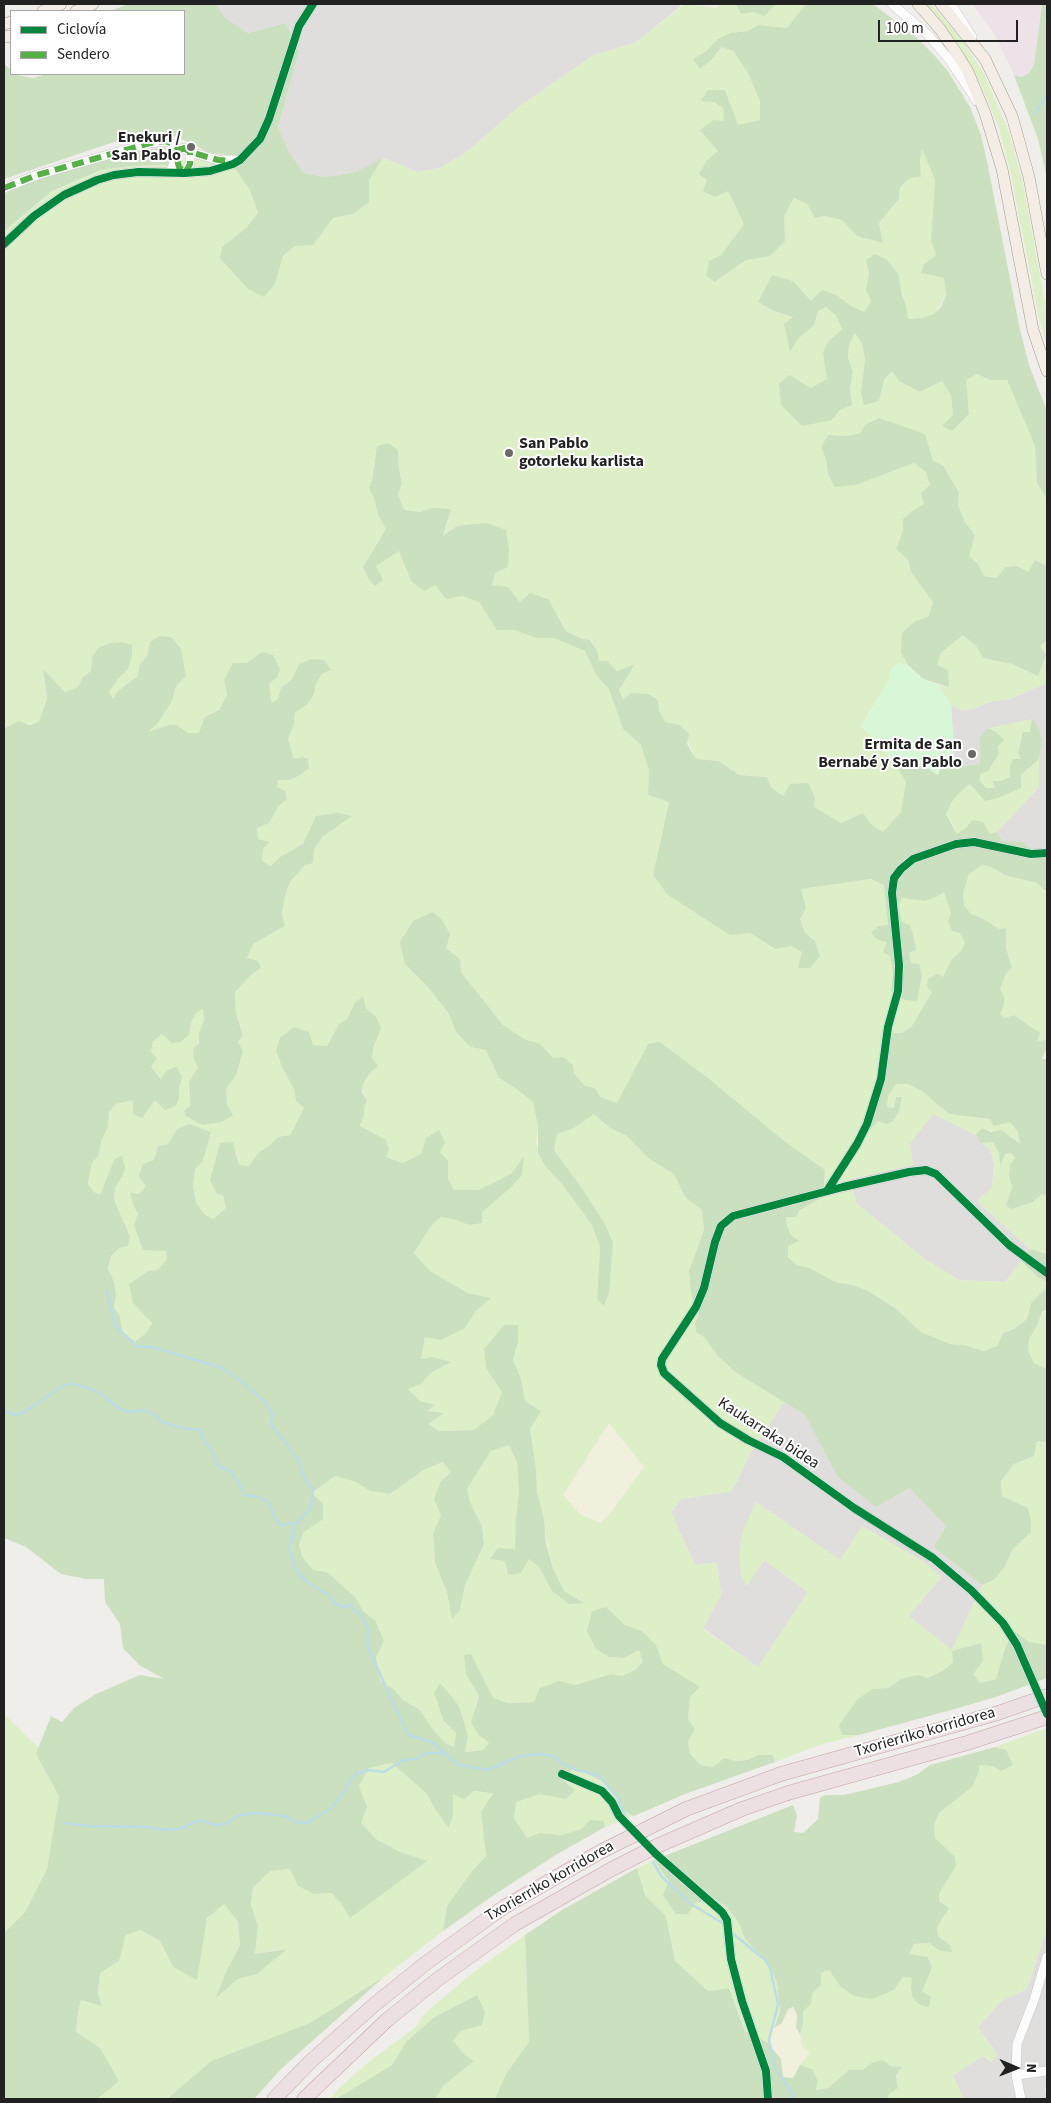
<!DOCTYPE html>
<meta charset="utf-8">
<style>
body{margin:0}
#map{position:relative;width:1051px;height:2103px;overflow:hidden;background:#f0eeea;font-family:"Source Sans 3",sans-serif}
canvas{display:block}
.frame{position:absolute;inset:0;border:5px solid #222;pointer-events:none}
.legend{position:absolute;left:10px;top:10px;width:175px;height:65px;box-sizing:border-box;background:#fff;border:1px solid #a7a7a7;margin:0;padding:6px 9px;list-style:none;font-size:15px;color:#222}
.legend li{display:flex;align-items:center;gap:10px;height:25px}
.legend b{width:25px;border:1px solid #a7a7a7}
.north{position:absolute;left:991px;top:2043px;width:50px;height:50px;-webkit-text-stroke:4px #fff;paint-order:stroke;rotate:91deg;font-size:14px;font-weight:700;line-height:20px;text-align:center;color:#222}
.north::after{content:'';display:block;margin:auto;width:18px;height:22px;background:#222;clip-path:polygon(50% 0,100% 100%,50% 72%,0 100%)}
.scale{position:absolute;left:878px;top:20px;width:140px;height:22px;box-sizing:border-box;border:2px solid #222;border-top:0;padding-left:6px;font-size:15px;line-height:18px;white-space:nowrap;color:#222;-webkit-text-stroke:4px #fff;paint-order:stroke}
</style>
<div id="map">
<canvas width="1051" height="2103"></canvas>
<div class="frame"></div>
<ul class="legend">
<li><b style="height:6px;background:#00873e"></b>Ciclovía</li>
<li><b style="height:6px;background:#55b145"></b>Sendero</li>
</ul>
<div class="north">N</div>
<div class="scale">100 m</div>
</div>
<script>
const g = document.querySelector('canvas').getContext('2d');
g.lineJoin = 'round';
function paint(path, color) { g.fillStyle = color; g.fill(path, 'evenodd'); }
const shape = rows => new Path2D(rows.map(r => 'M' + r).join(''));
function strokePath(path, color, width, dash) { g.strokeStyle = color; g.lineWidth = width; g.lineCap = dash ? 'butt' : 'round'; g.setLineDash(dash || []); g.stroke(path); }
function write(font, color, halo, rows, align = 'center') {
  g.font = font + ' "Source Sans 3",sans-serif'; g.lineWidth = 4; g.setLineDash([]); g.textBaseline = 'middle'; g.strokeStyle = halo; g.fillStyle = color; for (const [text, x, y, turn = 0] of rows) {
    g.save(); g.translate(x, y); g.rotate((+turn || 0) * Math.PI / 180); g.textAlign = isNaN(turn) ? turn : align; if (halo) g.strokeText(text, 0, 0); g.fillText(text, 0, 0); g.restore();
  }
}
const residential = shape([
 [217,4,679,4,680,7,635,43,594,55,516,109,468,151,440,168,417,172,383,158,357,172,325,177,304,173,289,152,278,127,299,52,286,23,248,33,224,17],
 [1047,683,1047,858,1039,858,1028,849,1012,842,1002,841,997,832,1039,787,1039,759,1042,742,980,738,980,764,955,766,951,705,962,710,973,709,993,701,1010,699],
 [933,1113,976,1135,991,1151,994,1164,992,1188,977,1201,1030,1249,1005,1282,959,1280,926,1260,856,1203,850,1179,913,1165,910,1143],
 [784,1402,805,1415,837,1476,909,1488,946,1526,933,1547,982,1585,952,1651,908,1616,941,1578,840,1560,756,1502,746,1586,764,1560,808,1592,758,1667,703,1628,721,1595,717,1563,695,1565,671,1513,681,1499,732,1491,750,1454],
 [1047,1928,1047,2084,1045,2089,1047,2099,963,2099,953,2075,983,2056,991,2062,997,2054,978,2027,1001,2001,1027,1989]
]);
const industrial = shape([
 [972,4,1042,4,1034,65,1030,72,1022,77,1014,75,996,37]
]);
const farmland = shape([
 [609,1423,644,1467,608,1516,600,1524,581,1515,563,1495],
 [793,2007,797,2015,796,2028,802,2046,810,2053,800,2065,793,2078,782,2077,781,2059,767,2042,774,2028,782,2023,788,2009]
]);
const grass = shape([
 [685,4,716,8,722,4,736,4,741,14,753,12,765,15,776,4,807,5,787,28,758,25,748,31,730,33,718,39,705,52,693,59,711,60,723,47,733,51,747,71,760,101,760,120,738,126,725,90,702,101,714,101,723,108,724,121,708,139,718,151,707,160,728,191,744,224,721,255,716,282,746,260,770,256,784,241,784,216,794,198,807,204,815,218,825,216,842,220,857,236,883,243,879,223,899,200,900,187,910,178,921,177,920,160,922,148,935,180,931,240,936,255,924,264,921,273,944,278,946,295,935,314,922,318,908,319,899,275,866,260,869,274,866,290,871,301,864,312,851,306,838,296,811,301,793,281,772,275,758,302,774,311,793,317,790,351,798,339,814,325,818,311,826,307,836,316,842,329,828,342,828,379,811,388,832,420,840,410,852,405,850,388,853,372,848,358,849,345,855,333,862,344,865,359,863,376,879,401,884,380,892,371,899,381,920,392,942,381,951,396,953,415,969,414,965,380,977,374,990,380,1007,380,1035,446,1037,483,1047,498,1047,566,1036,560,1028,572,1017,566,1005,567,997,578,984,576,978,564,968,556,975,535,965,522,958,505,959,491,943,465,862,433,848,436,828,435,821,447,826,459,828,474,856,485,914,463,926,471,930,485,925,504,912,511,903,519,903,531,896,549,908,560,911,572,933,602,928,617,915,621,901,653,908,665,898,663,891,670,889,680,861,726,893,761,906,782,901,812,883,832,872,825,863,813,841,823,826,816,814,807,815,798,783,796,771,787,767,777,739,775,719,761,696,759,680,725,665,722,659,710,623,701,619,690,634,665,617,671,607,661,599,661,597,650,591,640,580,638,566,631,559,617,520,602,492,585,495,573,442,537,449,521,432,508,420,512,404,510,398,494,402,484,399,468,398,450,373,463,372,480,369,488,375,501,378,515,386,529,363,567,368,578,375,586,376,566,399,551,411,581,435,585,446,598,462,596,479,602,498,630,515,629,536,638,554,638,585,651,596,675,609,689,623,729,641,745,649,771,648,795,669,802,657,855,730,934,750,933,774,949,791,946,802,952,815,941,805,933,800,919,806,908,801,889,871,879,884,884,888,926,887,942,893,972,891,991,911,963,909,953,916,950,910,926,902,922,898,906,901,898,925,901,944,891,951,913,965,942,962,950,951,960,943,977,932,992,912,1026,902,1033,892,1034,884,1085,869,1131,878,1121,886,1124,892,1121,899,1112,902,1097,896,1097,894,1108,887,1107,888,1096,896,1084,908,1084,922,1091,949,1114,1010,1122,1018,1132,1020,1145,1012,1136,982,1128,976,1135,933,1114,910,1143,913,1165,850,1179,856,1203,926,1260,959,1280,1005,1282,1021,1261,1039,1278,1047,1282,1047,1287,1031,1303,1027,1319,1014,1329,1003,1333,997,1346,984,1351,964,1345,950,1344,920,1332,895,1308,868,1291,853,1285,835,1282,810,1268,797,1265,788,1256,788,1246,798,1241,791,1235,787,1226,786,1217,796,1217,800,1210,823,1197,825,1170,783,1140,708,1078,660,1042,648,1044,617,1104,600,1097,596,1089,584,1085,574,1073,546,1053,539,1043,526,1040,503,1025,461,972,460,959,446,948,428,987,448,1014,456,1032,470,1047,486,1050,499,1078,515,1088,533,1102,538,1127,536,1143,546,1167,562,1184,592,1225,600,1247,597,1299,605,1305,609,1293,606,1226,584,1191,554,1150,557,1134,574,1128,594,1114,610,1128,627,1136,648,1158,674,1174,685,1197,702,1210,704,1230,689,1271,691,1294,699,1316,695,1323,718,1356,735,1372,784,1402,750,1454,732,1491,681,1499,671,1512,695,1565,717,1563,721,1595,703,1629,758,1667,808,1592,764,1560,747,1586,741,1576,739,1554,743,1530,756,1502,840,1560,862,1526,923,1561,941,1577,909,1616,952,1650,982,1585,994,1580,1004,1567,1013,1549,1031,1532,1028,1508,1002,1496,1001,1481,1014,1464,1034,1456,1037,1441,1047,1442,1047,1645,1029,1642,1004,1651,996,1679,980,1683,952,1651,953,1662,944,1670,927,1678,901,1679,888,1688,872,1689,843,1735,859,1735,819,1745,775,1762,772,1755,758,1755,748,1760,736,1761,724,1758,713,1767,701,1765,690,1754,688,1742,695,1729,688,1719,690,1697,700,1688,663,1664,656,1645,642,1631,625,1625,606,1607,609,1657,624,1658,639,1650,643,1663,635,1670,622,1677,611,1674,575,1685,558,1681,534,1702,508,1703,493,1699,484,1681,466,1674,479,1696,475,1705,478,1734,489,1743,483,1750,465,1752,468,1736,444,1721,456,1733,454,1747,445,1743,433,1731,419,1709,403,1700,394,1689,381,1682,376,1657,384,1641,375,1620,363,1612,355,1597,327,1572,313,1570,302,1556,299,1545,304,1532,312,1494,335,1476,356,1482,370,1491,390,1494,425,1469,443,1462,451,1472,441,1481,441,1515,433,1533,435,1563,447,1592,452,1618,460,1610,465,1585,484,1544,482,1526,470,1502,467,1489,491,1451,509,1445,517,1462,519,1493,516,1517,515,1549,505,1561,507,1574,529,1559,540,1568,551,1590,583,1602,564,1592,553,1569,537,1491,536,1469,532,1448,530,1429,541,1411,525,1401,521,1378,513,1360,518,1342,504,1325,484,1349,486,1368,502,1392,493,1415,474,1430,439,1431,427,1424,444,1413,426,1411,434,1405,420,1401,407,1389,421,1384,432,1372,450,1362,421,1359,425,1337,465,1328,476,1311,491,1298,468,1293,430,1271,414,1254,432,1225,441,1217,456,1220,469,1225,495,1199,524,1157,512,1173,497,1181,478,1190,454,1190,448,1179,448,1161,426,1138,421,1154,403,1163,386,1157,375,1134,360,1126,364,1115,363,1084,369,1074,378,1066,372,1058,377,1038,376,1017,366,1008,363,997,354,1004,347,1019,339,1024,327,1046,313,1045,283,1069,294,1089,296,1101,304,1108,290,1135,278,1137,269,1146,259,1152,249,1166,239,1165,237,1152,220,1143,210,1180,223,1194,226,1208,213,1219,204,1214,196,1202,193,1186,195,1169,203,1161,210,1132,189,1124,177,1129,168,1144,158,1146,146,1186,139,1194,131,1192,133,1205,153,1249,166,1251,167,1260,158,1270,148,1271,133,1303,152,1323,146,1333,133,1342,123,1334,120,1317,114,1307,116,1295,114,1282,108,1268,111,1256,130,1236,114,1200,115,1188,123,1175,107,1183,100,1195,94,1192,88,1184,92,1163,99,1155,101,1141,108,1127,109,1112,116,1104,134,1099,179,1098,179,1090,182,1077,162,1080,151,1067,157,1058,151,1052,153,1042,162,1034,189,1035,192,1020,197,1012,204,1008,204,1020,194,1059,198,1068,188,1092,190,1106,187,1116,202,1125,227,1104,226,1089,236,1075,238,1042,243,1035,236,1014,235,992,251,975,261,968,247,958,253,944,285,926,282,914,285,896,290,882,305,865,313,862,314,850,322,837,332,828,342,824,316,816,303,844,280,857,271,867,262,861,263,849,258,839,257,828,269,823,278,807,286,799,277,787,279,779,294,759,288,739,294,724,295,712,307,705,314,694,316,684,322,674,330,671,299,664,292,679,281,688,277,700,270,702,270,692,262,652,224,680,227,695,219,710,205,717,200,733,188,733,177,725,146,733,172,701,176,686,186,676,159,636,150,642,147,656,139,666,138,676,113,700,109,692,117,680,128,669,92,657,91,671,83,677,78,687,65,692,43,670,47,698,39,722,5,728,4,730,4,231,52,191,101,170,132,166,168,165,208,152,225,155,250,190,258,213,246,228,222,247,275,284,283,256,295,246,313,244,333,218,353,214,369,180,383,158,417,172,440,168,468,151,516,109,594,55,635,43],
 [609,1423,644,1467,608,1516,600,1523,581,1515,563,1495],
 [926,4,933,6,964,43,984,74,1008,130,1022,179,1047,313,1047,345,1039,318,1010,170,998,125,983,89,960,47],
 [963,635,976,646,983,658,1012,664,1038,676,1039,646,1047,640,1047,683,1010,699,993,701,973,709,962,710,951,705,938,685,949,687,937,665,941,653],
 [1032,719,1030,732,1023,732,1018,753,1022,759,1010,766,1010,777,1000,781,992,782,995,788,986,789,980,781,980,774,988,770,999,754,997,733,988,728],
 [1039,759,1039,787,997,832,990,834,983,822,957,834,952,822,946,814,951,803,959,792,970,784,979,793,998,798,1021,788,1021,775],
 [981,865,991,867,1005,875,1037,883,1044,890,1047,890,1047,1040,1036,1041,1031,1026,1014,1015,1005,1018,1000,1014,1004,1005,1000,989,1006,973,1012,968,1006,948,1006,928,999,929,982,918,971,914,964,905,963,893,969,874],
 [993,1142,999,1153,1000,1165,1005,1154,1011,1153,1015,1159,1009,1176,1012,1187,1006,1206,1012,1209,1033,1202,1042,1193,1047,1197,1047,1254,1030,1249,977,1201,992,1188,994,1164,991,1151,981,1143],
 [1047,1309,1047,1369,1034,1363,1028,1350,1029,1339,1037,1326,1043,1312],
 [4,1714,39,1748,36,1754,59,1796,47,1869,25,1912,4,1933],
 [1047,1728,1047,1928,1027,1989,1001,2001,978,2027,997,2054,991,2062,983,2056,953,2075,963,2099,888,2099,889,2094,901,2067,871,2063,863,2070,849,2070,828,2088,815,2090,812,2069,800,2065,810,2053,802,2046,800,2034,803,2024,803,2011,811,2004,812,1994,821,1985,821,1973,829,1970,840,1986,894,1990,903,1977,913,1978,911,1986,922,1992,925,1981,932,1967,929,1957,909,1954,914,1944,929,1943,940,1951,950,1945,938,1936,937,1927,945,1916,939,1894,956,1866,935,1838,934,1825,939,1813,972,1787,979,1772,978,1765,992,1766,1001,1771,1006,1750,995,1747],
 [392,1763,427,1794,435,1809,453,1814,453,1794,474,1791,493,1792,481,1812,486,1856,472,1871,447,1906,443,1931,384,1977,310,2023,211,2061,167,2099,97,2099,119,2080,76,2032,78,2012,81,2000,102,2005,98,1993,100,1973,119,1961,126,1935,141,1930,160,1941,173,1967,203,1938,208,1917,224,1904,238,1922,240,1945,226,1972,217,1997,238,1979,257,1974,286,1949,269,1951,255,1955,258,1926,251,1905,253,1888,270,1871,290,1869,314,1894,331,1893,341,1903,426,1862,400,1852,376,1839,360,1823,367,1807,359,1786,369,1768],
 [573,1768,603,1781,615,1792,620,1809,634,1816,605,1827,604,1821,562,1835,540,1833,527,1838,514,1818,515,1802,540,1794,564,1782],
 [654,1860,669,1881,695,1903,714,1899,727,1907,740,1925,745,1939,770,1966,777,1983,780,2011,767,2042,745,2033,729,1988,708,1991,675,1961,666,1916,645,1895,637,1868],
 [525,1935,529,2042,506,2074,495,2099,435,2099,443,2086,474,2061,465,2055,453,2041,461,2031,477,1996,433,2018,406,2042,392,2065,336,2099,330,2099,340,2087,371,2060,416,2027,424,2014,471,1974]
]);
const forest = shape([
 [129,4,217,4,224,17,248,33,286,23,299,52,278,127,289,152,304,173,325,177,356,172,383,158,369,180,369,202,353,214,333,218,313,245,295,246,283,256,275,284,264,297,248,289,220,258,222,247,246,228,258,213,250,190,225,155,208,152,180,138,160,132,123,139,4,179,4,64,11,70,11,74,33,78,47,74,184,74,184,11,110,11],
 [736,4,776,4,765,16,753,12,741,14],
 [806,4,873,4,915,36,934,55,947,70,970,107,981,135,987,161,1020,330,1029,365,1047,411,1047,498,1037,483,1035,446,1007,380,990,380,977,374,966,380,969,414,952,431,942,426,953,415,951,396,942,381,920,392,899,381,892,371,884,380,879,401,864,405,861,393,865,359,862,344,855,333,849,345,848,358,853,372,850,388,852,405,840,410,832,420,802,426,781,405,779,384,789,375,811,388,827,379,823,353,828,342,842,329,836,316,826,307,818,311,814,325,798,339,790,352,784,324,793,317,774,311,758,302,772,275,793,281,811,301,822,290,838,296,851,306,864,312,871,301,866,290,869,274,866,260,875,254,887,260,899,275,902,295,906,305,908,319,922,318,934,314,941,307,946,295,944,278,921,273,924,264,936,255,931,240,935,180,922,149,920,160,921,177,910,178,900,187,899,199,879,223,883,243,857,236,842,220,825,216,815,218,807,204,794,198,784,216,785,241,770,256,746,260,715,282,706,276,709,261,721,255,744,224,728,191,715,197,703,191,707,180,699,174,707,160,718,151,700,130,713,120,724,121,723,108,714,102,701,101,708,90,725,90,738,125,760,120,760,101,747,71,733,51,722,47,711,60,700,69,693,59,705,52,718,39,730,33,748,31,758,25,787,28],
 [1042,4,1047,4,1047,178,1038,139,1014,75,1022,77,1030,72,1034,65],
 [164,147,171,152,168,165,132,166,101,170,52,191,4,231,4,194,32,181,107,156],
 [879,418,925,434,933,461,943,465,959,492,958,505,965,522,975,535,969,556,978,564,984,576,997,578,1005,567,1017,566,1028,572,1035,560,1047,566,1047,640,1040,646,1046,655,1038,676,1012,664,983,658,976,646,963,635,941,653,937,665,948,670,949,687,923,679,908,665,901,653,902,633,915,621,928,617,933,602,911,572,908,560,896,549,903,531,903,519,912,511,924,504,921,493,930,485,926,472,914,463,856,485,835,487,828,474,826,459,821,447,828,435,848,436,861,433,865,425],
 [388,443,398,450,399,468,402,484,398,494,404,510,420,512,432,508,451,509,443,536,457,526,473,524,487,523,506,530,509,550,508,567,495,573,492,585,508,587,520,602,530,593,548,599,566,631,580,638,590,640,597,650,599,661,607,661,617,671,635,664,619,690,623,700,631,693,648,694,658,700,659,710,665,722,680,725,689,734,687,744,696,759,719,761,739,775,767,777,771,787,783,796,790,784,808,783,815,798,814,807,841,823,863,813,872,825,883,832,901,812,906,782,893,761,903,759,910,765,941,768,980,764,980,738,988,728,997,733,1004,740,998,746,999,754,988,771,980,774,980,781,986,788,995,788,992,781,1000,781,1010,777,1010,766,1013,759,1021,759,1018,753,1023,732,1030,732,1032,719,1039,729,1042,742,1039,759,1021,775,1021,788,998,798,985,801,970,784,959,793,951,803,946,814,957,834,967,827,972,820,983,822,990,834,997,832,1002,841,1023,842,1039,858,1047,858,1047,890,1044,890,1037,883,1005,875,991,867,982,865,969,874,963,893,964,905,971,914,982,918,999,929,1006,928,1006,948,1012,968,1006,973,1000,989,1004,997,1004,1005,1000,1014,1005,1018,1014,1015,1040,1033,1037,1041,1047,1040,1047,1047,1042,1059,1047,1059,1047,1197,1042,1194,1033,1202,1012,1209,1006,1206,1012,1187,1009,1176,1010,1165,1015,1158,1011,1153,1005,1154,1000,1166,999,1153,993,1142,981,1143,976,1135,982,1128,991,1132,1002,1130,1020,1144,1018,1132,1010,1122,994,1126,990,1119,949,1114,922,1091,908,1084,896,1084,888,1096,887,1107,894,1108,896,1097,902,1097,899,1112,892,1122,886,1124,878,1121,868,1132,884,1085,892,1033,902,1033,912,1026,932,992,927,986,928,979,937,974,943,977,951,960,962,950,965,943,960,933,952,931,948,921,951,913,944,892,936,897,925,901,902,898,898,906,902,922,910,925,914,938,916,950,909,953,911,963,919,964,922,975,917,1001,905,1000,891,991,893,972,890,956,883,952,887,942,878,940,871,933,878,926,888,925,884,885,871,879,801,889,806,908,800,919,805,933,815,941,820,956,810,968,798,968,802,952,791,946,775,949,750,933,730,935,668,895,653,875,669,802,648,795,649,771,641,745,623,729,609,689,596,675,585,651,554,638,536,638,515,630,497,630,479,602,462,596,446,599,435,585,424,591,411,581,399,551,376,566,383,580,375,586,368,578,363,567,386,529,378,515,375,501,369,488,372,480,377,446],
 [159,636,171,637,181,649,186,676,176,686,172,701,157,724,148,732,169,725,177,725,188,733,199,733,205,717,219,710,227,695,224,680,233,663,247,663,262,652,273,655,280,669,277,678,269,683,271,702,277,700,281,688,292,679,299,664,312,659,324,660,331,670,322,674,316,684,314,694,307,705,295,712,294,724,288,739,294,759,302,757,308,759,309,768,300,775,290,780,278,780,277,787,285,791,287,799,278,807,269,823,257,828,258,839,269,842,263,849,262,861,271,866,280,857,303,844,316,816,338,813,352,816,322,837,314,850,313,863,305,865,290,882,285,896,282,914,285,926,253,944,247,958,258,961,261,968,251,975,235,992,236,1014,243,1035,238,1042,243,1051,236,1075,226,1089,227,1104,233,1115,222,1122,202,1125,186,1116,184,1111,190,1106,189,1082,198,1068,194,1059,193,1050,199,1043,199,1033,204,1020,203,1009,197,1012,192,1020,189,1035,180,1042,172,1043,162,1034,153,1042,151,1052,157,1058,151,1067,161,1079,167,1070,177,1067,182,1077,179,1090,179,1098,176,1106,165,1110,155,1100,142,1118,133,1114,133,1100,116,1104,109,1112,108,1127,101,1141,99,1155,92,1163,88,1184,94,1192,100,1195,114,1160,122,1155,125,1167,123,1175,115,1188,114,1200,130,1236,128,1246,119,1248,111,1256,108,1268,114,1282,116,1295,114,1307,120,1317,123,1334,134,1342,146,1333,152,1323,133,1303,129,1284,148,1271,158,1270,167,1259,166,1251,143,1250,134,1225,138,1214,133,1205,130,1192,139,1194,146,1186,139,1176,143,1164,154,1160,158,1146,168,1144,177,1129,189,1124,211,1132,203,1161,195,1169,193,1186,196,1202,204,1214,213,1219,226,1208,223,1195,217,1194,210,1180,220,1143,233,1142,239,1165,249,1166,259,1152,269,1146,278,1137,290,1135,304,1108,296,1101,294,1089,283,1069,276,1051,280,1038,294,1027,309,1032,313,1045,327,1046,339,1024,347,1019,354,1004,363,996,366,1008,376,1017,381,1028,374,1046,372,1058,378,1066,369,1074,363,1084,362,1093,367,1101,364,1106,364,1115,360,1126,386,1140,389,1149,386,1157,403,1163,421,1154,426,1138,439,1130,445,1142,440,1152,448,1161,448,1179,454,1190,478,1190,497,1181,512,1173,524,1156,522,1175,510,1188,482,1212,482,1223,469,1225,456,1220,441,1217,432,1225,414,1253,430,1271,468,1293,491,1298,476,1311,465,1328,441,1340,425,1337,421,1359,432,1357,451,1362,432,1372,421,1384,408,1389,420,1401,435,1405,427,1411,444,1413,428,1424,439,1431,474,1430,493,1415,502,1392,486,1368,484,1349,504,1325,518,1325,518,1342,513,1360,521,1378,525,1401,541,1411,530,1429,536,1469,537,1491,544,1520,546,1543,553,1569,564,1591,584,1603,569,1604,551,1590,540,1568,529,1559,521,1573,508,1575,505,1561,490,1559,498,1548,515,1549,516,1517,519,1493,517,1462,509,1445,491,1451,467,1489,470,1502,482,1526,484,1544,465,1585,460,1610,452,1619,447,1592,435,1563,433,1533,441,1515,434,1499,441,1481,451,1472,443,1462,425,1469,390,1494,370,1491,356,1482,335,1476,312,1493,323,1504,323,1519,304,1532,299,1545,302,1556,313,1570,327,1572,355,1597,364,1612,375,1620,384,1641,376,1657,381,1682,394,1689,403,1700,419,1709,434,1731,445,1743,454,1747,456,1733,444,1721,434,1693,440,1683,459,1706,468,1736,465,1752,483,1750,489,1743,478,1734,471,1722,479,1696,466,1674,464,1655,471,1654,493,1698,508,1703,534,1702,540,1688,559,1681,575,1685,611,1674,622,1676,635,1670,643,1662,639,1650,624,1658,609,1657,596,1649,587,1631,592,1611,606,1607,625,1625,642,1631,656,1645,663,1664,700,1687,690,1697,688,1719,695,1729,688,1742,690,1754,701,1765,713,1767,724,1758,736,1761,748,1760,758,1755,772,1755,775,1762,685,1794,634,1816,620,1809,615,1792,603,1781,573,1768,564,1781,575,1790,566,1799,540,1794,516,1802,514,1818,527,1838,540,1833,562,1835,581,1829,590,1820,604,1821,605,1827,554,1856,491,1897,443,1931,447,1906,472,1871,486,1856,481,1812,493,1793,474,1791,464,1799,453,1794,453,1814,449,1828,435,1809,427,1794,392,1763,369,1768,359,1786,367,1807,361,1823,376,1839,400,1852,427,1861,350,1918,341,1903,331,1893,314,1894,298,1886,290,1869,270,1871,253,1888,251,1905,258,1926,255,1954,287,1949,257,1974,238,1979,216,1998,226,1972,240,1945,238,1922,224,1904,207,1918,197,1980,173,1967,160,1941,141,1930,126,1935,119,1961,100,1973,98,1993,102,2006,81,2000,78,2012,76,2032,100,2048,119,2081,97,2099,4,2099,4,1933,25,1912,47,1869,59,1796,36,1754,51,1716,62,1722,74,1708,96,1694,140,1675,164,1679,139,1665,123,1648,120,1624,105,1602,104,1579,86,1579,61,1574,26,1547,4,1538,4,730,5,728,19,721,29,725,39,722,47,698,43,669,65,692,78,687,83,677,91,671,92,657,98,648,111,643,122,642,132,645,132,655,128,669,117,680,109,692,113,699,117,692,138,676,139,666,147,656,150,642],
 [433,912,442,920,450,934,446,948,460,959,461,972,503,1025,526,1040,539,1043,553,1058,563,1057,573,1065,574,1073,584,1085,596,1089,600,1097,617,1103,648,1044,660,1042,708,1078,783,1140,825,1170,823,1197,800,1210,796,1217,786,1217,787,1226,791,1235,799,1241,788,1246,788,1257,797,1265,810,1268,835,1282,853,1285,868,1291,895,1308,921,1332,950,1344,964,1345,984,1351,997,1346,1003,1333,1014,1329,1027,1319,1031,1303,1047,1287,1047,1309,1042,1312,1037,1326,1029,1339,1028,1350,1034,1363,1047,1369,1047,1442,1037,1441,1034,1456,1014,1464,1001,1481,1002,1496,1028,1508,1031,1521,1031,1532,1013,1549,1004,1568,994,1580,982,1585,933,1547,946,1526,909,1488,876,1507,837,1476,805,1415,735,1372,718,1356,704,1337,696,1332,695,1323,699,1315,691,1294,689,1271,704,1230,702,1210,685,1197,674,1174,648,1158,627,1136,610,1128,594,1114,574,1128,557,1134,554,1150,584,1191,606,1226,613,1243,609,1293,604,1306,597,1299,600,1247,592,1225,562,1184,546,1167,538,1153,538,1127,533,1102,515,1088,499,1078,486,1050,470,1047,456,1032,448,1013,428,987,405,964,400,942,413,921],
 [1030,1249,1047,1254,1047,1282,1039,1278,1021,1261],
 [1014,1631,1029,1642,1047,1645,1047,1678,993,1698,951,1710,859,1735,842,1735,839,1725,858,1699,872,1689,888,1688,901,1679,918,1675,928,1678,944,1670,953,1662,952,1651,981,1643,983,1661,973,1674,980,1683,996,1679,1004,1651],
 [995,1747,1006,1750,1013,1765,1001,1771,992,1766,979,1765,979,1772,972,1787,939,1813,934,1825,935,1838,955,1857,956,1866,939,1894,940,1902,949,1908,937,1927,938,1936,950,1945,952,1952,940,1951,929,1943,914,1944,909,1954,928,1957,932,1967,922,1991,931,1997,929,2007,918,2004,912,1996,911,1986,912,1978,903,1977,894,1990,872,1999,854,1996,840,1986,829,1970,821,1973,821,1985,812,1994,811,2004,803,2011,803,2024,800,2034,796,2028,797,2015,793,2007,788,2009,782,2023,774,2028,780,2012,777,1983,770,1966,745,1939,740,1925,727,1907,714,1899,695,1903,688,1914,676,1914,663,1895,669,1881,654,1860,793,1805,797,1816,794,1832,803,1833,818,1819,820,1798,825,1795,844,1795,899,1782,918,1774,930,1765],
 [637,1868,645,1895,666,1916,675,1961,708,1991,729,1988,745,2032,767,2042,781,2059,783,2077,793,2078,800,2065,812,2069,818,2081,816,2090,828,2088,849,2070,863,2070,871,2063,883,2060,890,2066,902,2067,896,2076,898,2088,889,2094,888,2099,495,2099,506,2074,529,2042,525,1935,562,1910],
 [384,1977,281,2069,254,2099,167,2099,211,2061,310,2023],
 [477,1995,485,2012,482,2025,461,2031,453,2041,465,2055,474,2061,443,2086,435,2099,336,2099,392,2065,406,2042,433,2018]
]);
const park = shape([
 [898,663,908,665,923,679,938,685,951,705,955,766,941,768,938,775,924,766,910,765,903,759,893,761,861,726,889,680,890,670]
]);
const stream = shape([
 [1034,114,1047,95],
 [107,1290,115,1326,137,1346,155,1348,222,1368,246,1385,266,1403,272,1414,271,1424,298,1460,305,1479,313,1490,311,1508,295,1524],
 [4,1410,11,1414,21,1414,64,1385,72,1384,89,1388,104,1396,120,1409,129,1412,145,1410,155,1415,162,1422,181,1428,201,1430,202,1438,213,1453,218,1466,232,1472,245,1495,259,1497,268,1502,276,1520,282,1526,290,1523,295,1524,295,1528,290,1543,290,1552,296,1571,311,1585,329,1595,335,1604,343,1607,348,1605,361,1615,368,1628,368,1648,408,1735,432,1742,444,1753],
 [64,1823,90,1826,147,1827,163,1830,179,1829,197,1821,205,1821,213,1825,225,1824,239,1815,258,1813,285,1816,296,1822,307,1823,330,1809,346,1790,348,1783,355,1775,366,1770,384,1772,403,1760,415,1759,427,1753,444,1753,459,1765,488,1770,520,1756,543,1754,555,1757,562,1764,569,1766,576,1770,591,1773,600,1777,619,1799,625,1817],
 [653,1862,662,1877,691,1904,724,1924],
 [731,1932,766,1961,770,1968,778,2004,769,2040,776,2070,791,2091,793,2099]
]);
const minor = shape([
 [892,4,929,36,949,59,977,101],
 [951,4,972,37],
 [180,150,184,148,190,152,218,160,235,160],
 [170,172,180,150],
 [185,173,190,164,190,152],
 [4,188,37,175,150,143,165,141,171,143,180,150],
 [4,244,34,216,64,195,97,180,114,175,138,172,185,173,210,171,233,164,240,160,260,139,269,119,299,26,313,4],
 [827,1191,857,1144,867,1124,881,1079,888,1027,898,991,899,965,892,893,894,878,901,869,913,859,956,844,974,842,1031,854,1047,853],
 [1017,1645,1003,1623,971,1590,933,1558,854,1508,783,1457,748,1440,720,1423,664,1373,661,1365,662,1359,696,1307,704,1288,715,1242,721,1226,733,1216,843,1187,909,1172,926,1170,936,1174,1009,1245,1047,1273],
 [562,1774,602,1791,612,1802,619,1816,657,1855,722,1912,727,1920,731,1959,742,2001,766,2071,768,2099],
 [1016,2075,1017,2044,1034,2000,1047,1957],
 [1021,2099,1016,2075,1047,2071]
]);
const major = shape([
 [918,4,940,29,959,57,968,72,985,113,1002,169,1033,330,1047,371],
 [941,4,985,59,1012,116,1029,177,1047,274],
 [43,11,61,4],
 [76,11,93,4],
 [4,24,11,22],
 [4,37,11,36]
]);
const highway = shape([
 [781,1774,998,1713,1047,1696],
 [788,1793,967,1743,1047,1717],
 [274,2099,310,2062,374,2005,426,1963,504,1907],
 [304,2099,387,2020,438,1979,515,1924]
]);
const minorBridge = shape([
 [1017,1645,1047,1714]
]);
const highwayBridge = shape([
 [504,1907,600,1852,686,1809,781,1774],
 [515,1924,610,1870,657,1846,742,1809,788,1793]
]);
const quiet = shape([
 [180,150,184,148,190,152,218,160,230,161],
 [177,159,179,167,185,173,190,164,190,152],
 [4,188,37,175,150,143,165,141,171,143,180,150]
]);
const cycleway = shape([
 [4,244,34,216,64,195,97,180,114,175,138,172,185,173,210,171,233,164,240,160,260,139,269,119,299,26,313,4],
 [827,1191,857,1144,867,1124,881,1079,888,1027,898,991,899,965,892,893,894,878,901,869,913,859,956,844,974,842,1031,854,1047,853],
 [1047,1273,1009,1245,936,1174,926,1170,909,1172,843,1187,733,1216,721,1226,715,1242,704,1288,696,1307,662,1359,661,1365,664,1373,720,1423,748,1440,783,1457,854,1508,933,1558,971,1590,1003,1623,1017,1645,1047,1714],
 [562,1774,602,1791,612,1802,619,1816,657,1855,722,1912,727,1920,731,1959,742,2001,766,2071,768,2099]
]);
const markers = [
 [191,147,5,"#6a6968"],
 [509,453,5,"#6a6968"],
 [972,754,5,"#6a6968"]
];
const poiNames = [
 ["Enekuri /",181,138],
 ["San Pablo",181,156],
 ["San Pablo",519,444,"left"],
 ["gotorleku karlista",519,462,"left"],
 ["Ermita de San",962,745],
 ["Bernabé y San Pablo",962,763]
];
const streetNames = [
 ["Kaukarraka bidea",768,1434,33],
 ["Txorierriko korridorea",925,1733,-16],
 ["Txorierriko korridorea",550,1882,-30]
];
paint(residential, '#dfdedc');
paint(industrial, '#eee2e9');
paint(farmland, '#f0f0dd');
paint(grass, '#ddefc7');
paint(forest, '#cbe0be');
paint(park, '#d8f7d7');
strokePath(stream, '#bcdde5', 2.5);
strokePath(minor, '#c9c8c6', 10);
strokePath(major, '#a79b86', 12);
strokePath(highway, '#c79fac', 15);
strokePath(minor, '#fdfcfc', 9);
strokePath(major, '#f3ede6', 11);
strokePath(highway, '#ece0e2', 14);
strokePath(minorBridge, '#c9c8c6', 10, []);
strokePath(highwayBridge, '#c79fac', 15, []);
strokePath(minorBridge, '#fdfcfc', 9);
strokePath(highwayBridge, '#ece0e2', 14);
strokePath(quiet, '#55b145', 6, [12, 6]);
strokePath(cycleway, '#00873e', 8);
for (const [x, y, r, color] of markers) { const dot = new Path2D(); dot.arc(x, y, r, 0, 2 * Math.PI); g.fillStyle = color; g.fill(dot); strokePath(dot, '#fff', 2); }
write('bold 16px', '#222', '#fff', poiNames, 'right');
write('16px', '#222', '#fff', streetNames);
</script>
